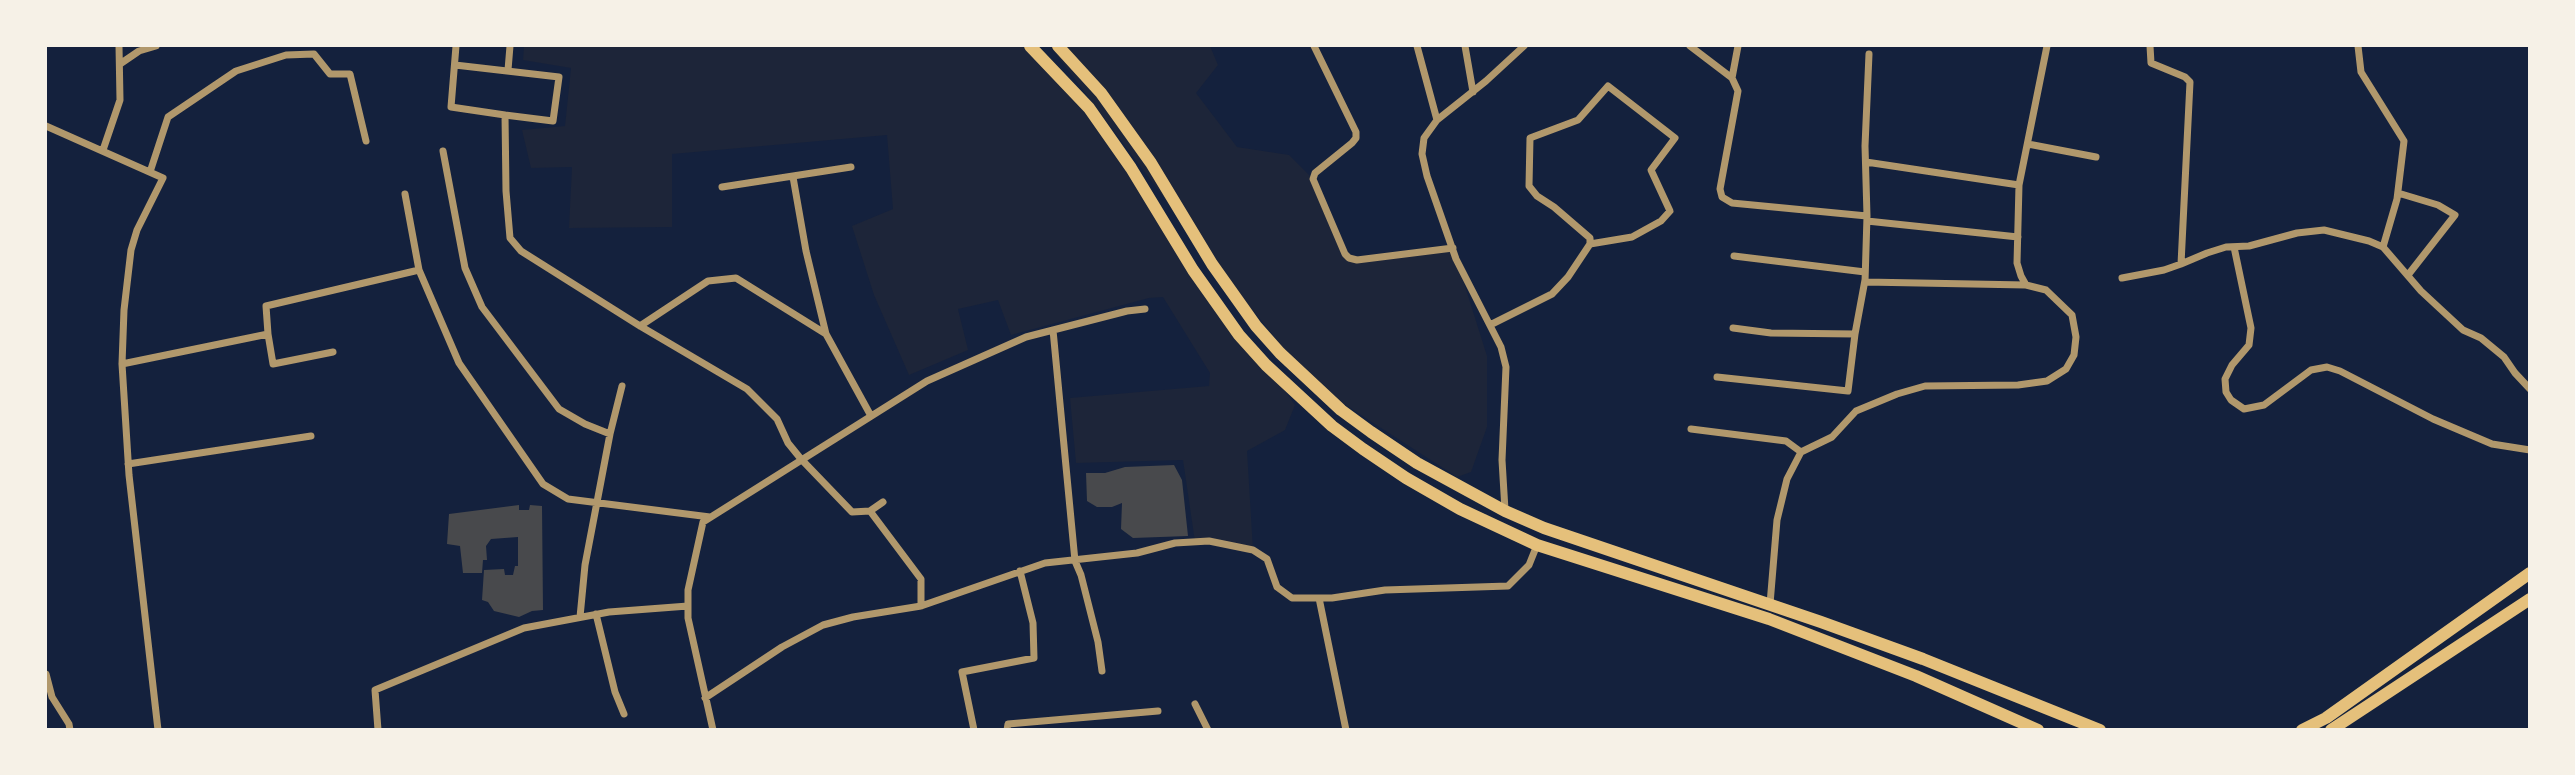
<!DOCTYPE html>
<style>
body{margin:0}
#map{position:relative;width:2575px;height:775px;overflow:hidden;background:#14213d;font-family:"Open Sans",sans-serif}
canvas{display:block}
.frame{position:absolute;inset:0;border:47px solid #f6f1e7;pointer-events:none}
</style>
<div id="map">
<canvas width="2575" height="775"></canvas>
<div class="frame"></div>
</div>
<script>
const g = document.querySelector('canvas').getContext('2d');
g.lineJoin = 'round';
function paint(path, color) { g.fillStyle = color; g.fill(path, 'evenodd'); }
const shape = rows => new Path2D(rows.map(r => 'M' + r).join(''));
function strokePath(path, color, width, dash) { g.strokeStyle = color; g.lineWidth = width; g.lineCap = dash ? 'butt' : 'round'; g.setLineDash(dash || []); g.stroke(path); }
const green = shape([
 [524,46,1031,46,1063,79,1295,405,1285,430,1247,451,1253,550,1195,542,1183,460,1076,463,1070,398,1209,386,1210,373,1163,297,1149,298,1011,335,998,300,958,309,968,350,909,375,874,295,852,226,893,209,887,135,672,154,672,227,569,228,572,167,531,168,522,130,565,126,571,68,523,60],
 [1050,46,1210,46,1218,65,1196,93,1237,147,1289,155,1313,179,1349,258,1453,248,1487,356,1487,427,1471,472,1457,477,1313,384,1204,251]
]);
const building = shape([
 [1174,465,1182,480,1188,536,1133,538,1121,529,1122,503,1112,507,1097,507,1087,501,1086,473,1105,473,1125,467],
 [519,505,519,510,529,510,530,505,542,506,543,610,532,611,519,617,494,611,488,602,482,600,484,570,504,569,505,575,513,575,515,566,518,566,518,537,491,539,486,546,487,560,483,560,482,573,463,573,460,546,447,544,449,514]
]);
const minor = shape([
 [456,46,451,107,505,115,506,191,510,238,521,251,640,326,747,389,777,419,788,443,801,459,852,512,870,511,883,502],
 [1314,46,1356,132,1356,138,1352,143,1315,173,1313,179,1345,254,1349,258,1357,260,1453,248],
 [1417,46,1437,120,1424,138,1422,154,1427,176,1456,259,1501,347,1506,367,1502,460,1505,510],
 [1465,46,1473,92],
 [1690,46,1732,78,1738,91,1720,189,1722,197,1732,203,1867,216],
 [2150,46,2151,63,2185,77,2190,82,2181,264,2207,253,2226,247,2249,246,2297,233,2324,230,2369,241,2383,247,2421,291,2463,330,2481,338,2504,357,2515,373,2530,389],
 [2358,46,2361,72,2404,141,2397,199,2383,247],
 [1869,54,1865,146,1867,216,1865,282,2026,285],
 [120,64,139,51,156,46],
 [455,65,559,77,553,121,505,115],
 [508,70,510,46],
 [1732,78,1738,46],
 [1437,120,1486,81,1524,46],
 [46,126,163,178,137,230,131,250,124,310,122,364,129,475,158,730],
 [2028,144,2096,157],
 [103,150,120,100,119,46],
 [443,151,465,268,482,307,559,409,585,424,610,434],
 [1866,162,2019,185],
 [150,172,168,117,236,71,286,55,314,54,330,74,350,74,366,141],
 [793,177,806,251,826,334,871,416],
 [722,187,851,167],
 [2398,193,2438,205,2455,215,2408,275],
 [405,194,419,270,459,363,543,484,568,499,710,517],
 [1867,221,2018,237],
 [2234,247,2251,328,2249,345,2232,365,2225,379,2226,392,2231,400,2244,409,2264,405,2311,370,2327,367,2340,371,2433,419,2492,444,2530,450],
 [1734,256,1865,272],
 [2122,278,2164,270,2181,264],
 [1490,325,1552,294,1568,277,1590,244,1590,238,1554,207,1537,196,1529,186,1530,138,1578,120,1608,86,1675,138,1651,170,1670,211,1661,221,1632,237,1590,244],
 [640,326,708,281,736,278,826,334],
 [1733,328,1771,333,1855,334],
 [1053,330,1075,561,1081,575,1098,642,1102,671],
 [268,334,273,364,333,352],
 [122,364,268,334,266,306,419,270],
 [1717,377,1848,391,1855,334,1865,280],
 [1691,429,1786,441,1801,452],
 [128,464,311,436],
 [870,511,921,579,921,606],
 [1319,598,1346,730],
 [1770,604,1777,520,1787,479,1801,452,1832,437,1856,411,1897,394,1925,386,2018,385,2047,381,2066,369,2074,355,2076,337,2072,315,2046,290,2026,285,2021,276,2017,263,2019,185,2047,46],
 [596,614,615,692,624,714],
 [580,617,585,565,610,434,622,386],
 [46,674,52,697,69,724,70,730],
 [705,698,782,647,823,625,853,617,921,606,1045,563,1137,553,1175,543,1209,541,1253,550,1267,559,1277,587,1292,598,1332,598,1385,590,1508,586,1529,565,1537,545],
 [1195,704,1208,730],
 [378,730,375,690,524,628,609,612,688,606],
 [713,730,688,618,688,590,703,522,927,381,1026,337,1127,311,1145,309],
 [974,730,962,672,1034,658,1033,623,1020,571],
 [1007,730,1008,724,1158,711]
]);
const primary = shape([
 [2302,730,2326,718,2530,573],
 [2331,730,2530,599]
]);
const trunk = shape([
 [1030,46,1089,108,1131,168,1193,270,1239,335,1266,365,1332,426,1363,449,1406,478,1460,509,1537,545,1769,619,1916,676,2038,730],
 [1058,46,1101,93,1151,163,1212,264,1256,326,1280,353,1341,410,1371,432,1417,463,1505,511,1544,528,1821,622,1923,659,2100,730]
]);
paint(green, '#1d2539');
paint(building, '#48494c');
strokePath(minor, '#b1986c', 7);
strokePath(primary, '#e5c07b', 12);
strokePath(trunk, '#e5c07b', 12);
</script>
